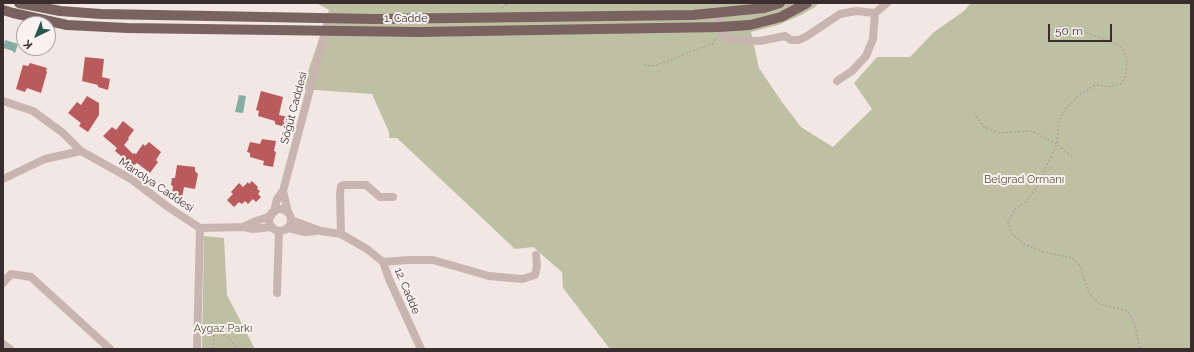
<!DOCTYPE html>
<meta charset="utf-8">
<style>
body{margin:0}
#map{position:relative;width:1194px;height:352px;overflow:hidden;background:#f2e7e3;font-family:Raleway,sans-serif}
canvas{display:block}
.frame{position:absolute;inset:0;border:4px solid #392e2d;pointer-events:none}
.north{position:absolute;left:16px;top:16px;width:40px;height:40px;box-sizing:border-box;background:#f9f2f0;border:1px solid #aca4a2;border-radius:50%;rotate:223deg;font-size:11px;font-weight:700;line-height:16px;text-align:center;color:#392e2d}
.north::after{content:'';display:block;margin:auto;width:14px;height:18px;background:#27564d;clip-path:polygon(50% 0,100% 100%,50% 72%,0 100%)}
.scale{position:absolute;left:1048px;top:24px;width:64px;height:18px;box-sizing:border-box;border:2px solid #392e2d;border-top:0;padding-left:5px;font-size:12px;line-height:14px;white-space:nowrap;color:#392e2d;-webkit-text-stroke:3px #f9f2f0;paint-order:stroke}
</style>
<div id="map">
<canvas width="1194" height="352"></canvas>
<div class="frame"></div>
<div class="north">K</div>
<div class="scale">50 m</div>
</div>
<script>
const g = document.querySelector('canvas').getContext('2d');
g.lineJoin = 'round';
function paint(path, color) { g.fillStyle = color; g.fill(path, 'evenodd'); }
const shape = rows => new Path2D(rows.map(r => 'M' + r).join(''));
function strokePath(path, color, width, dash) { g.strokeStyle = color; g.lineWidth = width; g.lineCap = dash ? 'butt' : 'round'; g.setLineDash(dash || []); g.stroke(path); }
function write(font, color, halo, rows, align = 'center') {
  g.font = font + ' Raleway,sans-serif'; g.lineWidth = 4; g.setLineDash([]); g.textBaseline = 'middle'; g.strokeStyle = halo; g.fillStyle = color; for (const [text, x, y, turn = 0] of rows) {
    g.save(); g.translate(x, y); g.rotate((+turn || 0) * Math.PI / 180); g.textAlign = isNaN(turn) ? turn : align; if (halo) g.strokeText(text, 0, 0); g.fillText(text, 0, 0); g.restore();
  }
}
const green = shape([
 [316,3,819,3,815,7,801,15,778,25,751,32,759,68,782,102,801,127,833,147,872,109,854,83,877,57,910,57,934,32,964,11,971,3,1191,3,1191,349,610,349,563,288,562,272,533,247,515,249,397,138,389,138,389,132,372,94,302,89,329,10],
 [204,236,224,238,227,295,255,349,202,349]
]);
const water = shape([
 [5,40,18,44,15,53,13,52,13,51,3,48],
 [239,95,246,96,243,113,235,112]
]);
const building = shape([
 [85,57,104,59,102,77,110,79,108,90,98,87,98,85,82,81],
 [30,63,47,68,46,71,47,72,41,93,27,88,25,92,16,89,23,65,28,66],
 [261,91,283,97,279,115,288,117,285,127,275,124,275,121,258,116,259,111,256,110],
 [87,96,99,103,99,115,88,132,79,126,81,123,68,113,77,102,81,105],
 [123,121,134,130,128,138,129,139,124,145,133,154,134,153,136,154,143,144,145,146,149,142,161,152,156,160,158,162,150,173,137,163,133,166,115,151,117,148,103,136,112,127,116,130],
 [262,139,276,141,274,151,276,152,273,167,263,165,264,161,250,157,250,153,247,152,250,142,260,144],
 [177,165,195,167,195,171,198,174,195,189,184,187,182,198,172,195,173,186,171,185,172,178,175,178],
 [252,181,258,187,257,189,260,191,258,194,261,197,256,202,253,199,248,204,245,201,242,204,239,202,234,207,227,200,233,194,231,192,239,183,243,187,248,182,249,184]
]);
const path = shape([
 [502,8,509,3],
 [1083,31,1119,45,1125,54,1127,60,1126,75,1121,84,1110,87,1095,85,1081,94,1066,108,1059,121,1057,144,1036,188,1026,202,1015,209,1008,223,1012,234,1024,244,1044,252,1072,258,1079,264,1089,293,1099,304,1127,311,1134,321,1140,349],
 [644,65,654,66,662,63,714,43,715,38,716,38],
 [974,113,984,127,999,133,1031,131,1057,144,1074,158],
 [205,329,214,329,230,339,237,349],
 [213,349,214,329]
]);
const minor = shape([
 [717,13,719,27,724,36,732,40,760,41,785,36,791,40,799,40,807,36,840,14,856,11,875,13,887,3],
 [837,81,852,71,866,56,873,39,875,13],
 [3,101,33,111,63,133,81,151,131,179,168,207,200,228,243,227,253,229,272,227],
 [3,179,45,159,81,151],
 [283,191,288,212],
 '269 220a11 11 0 1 1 22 0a11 11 0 1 1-22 0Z',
 [274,212,277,199,283,191,329,18],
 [291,220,321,231,341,234,367,249,383,262,389,279,421,349],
 [243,227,256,221,271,216],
 [288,228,305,232,316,231],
 [341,234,340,194,341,186,344,185,366,185,380,197,393,197],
 [383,262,408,260,433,260,489,276,522,279,535,275,537,266,536,255],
 [3,283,11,274,31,277,110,349],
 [277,293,279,231],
 [3,344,10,349],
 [197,349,200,228]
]);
const primary = shape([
 [19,3,60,11,101,14,374,19,693,15,764,8,780,3],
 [3,10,13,13,67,25,127,28,418,32,719,27,750,25,781,17,807,3]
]);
const streetNames = [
 ["1. Cadde",406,19],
 ["Söğüt Caddesi",294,108,-75],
 ["Manolya Caddesi",156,185,34],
 ["12. Cadde",407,291,67]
];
const parkNames = [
 ["Belgrad Ormanı",1024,180],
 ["Aygaz Parkı",223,329]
];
paint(green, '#bec0a4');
paint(water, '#85aca3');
paint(building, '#b95a5c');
strokePath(path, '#b59f9a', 1.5, [2, 2]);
strokePath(minor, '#c9b5b0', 8);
strokePath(primary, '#796260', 10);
write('11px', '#392e2d', '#f9f2f0', streetNames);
write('11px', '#515533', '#f9f2f0', parkNames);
</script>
